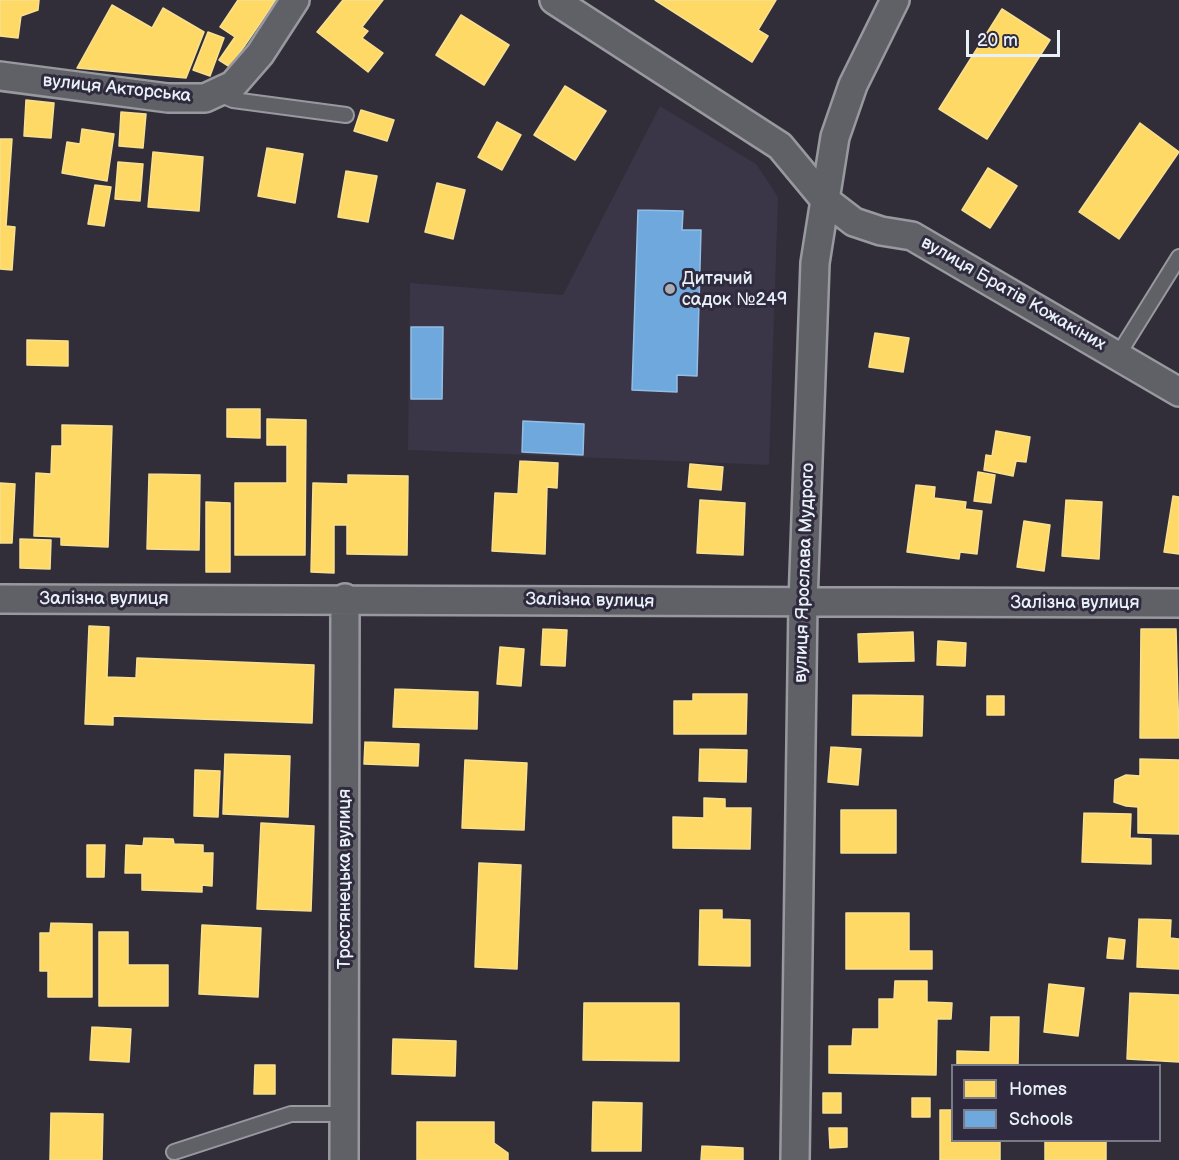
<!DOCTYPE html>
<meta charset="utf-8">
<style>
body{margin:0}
#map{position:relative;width:1179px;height:1160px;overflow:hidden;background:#312e39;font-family:"Balsamiq Sans",sans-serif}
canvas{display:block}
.legend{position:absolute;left:951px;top:1064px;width:210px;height:78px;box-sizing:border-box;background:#2f2a3d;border:2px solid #797a88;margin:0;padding:8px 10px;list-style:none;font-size:18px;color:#e8f1f8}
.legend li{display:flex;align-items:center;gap:12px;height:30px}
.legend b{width:30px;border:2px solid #797a88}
.scale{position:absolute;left:966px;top:30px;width:94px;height:27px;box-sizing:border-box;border:3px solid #e8f1f8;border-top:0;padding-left:8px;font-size:18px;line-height:21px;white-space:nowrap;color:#e8f1f8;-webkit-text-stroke:4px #2f2a3d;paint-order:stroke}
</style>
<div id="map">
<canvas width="1179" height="1160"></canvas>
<ul class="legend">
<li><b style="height:16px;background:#ffd966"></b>Homes</li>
<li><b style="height:16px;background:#6fa8dc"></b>Schools</li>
</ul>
<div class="scale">20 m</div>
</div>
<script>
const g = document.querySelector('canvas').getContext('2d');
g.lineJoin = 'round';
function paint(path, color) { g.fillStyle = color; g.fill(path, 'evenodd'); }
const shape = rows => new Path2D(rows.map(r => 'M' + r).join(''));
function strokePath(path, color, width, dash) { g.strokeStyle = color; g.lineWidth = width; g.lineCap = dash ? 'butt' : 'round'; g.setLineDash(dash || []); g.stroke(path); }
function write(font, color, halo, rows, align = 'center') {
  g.font = font + ' "Balsamiq Sans",sans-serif'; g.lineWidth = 6; g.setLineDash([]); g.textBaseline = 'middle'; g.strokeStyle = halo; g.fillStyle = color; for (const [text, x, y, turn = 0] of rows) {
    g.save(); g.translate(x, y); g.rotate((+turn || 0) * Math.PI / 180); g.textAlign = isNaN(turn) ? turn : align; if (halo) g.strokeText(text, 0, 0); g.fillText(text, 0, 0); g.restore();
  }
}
const built = shape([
 [660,106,756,164,778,197,769,465,408,450,410,283,563,295]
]);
const homes = shape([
 [0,0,39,0,38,10,21,16,18,38,0,36,0,0],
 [238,0,276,0,230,67,219,60,235,37,220,27,238,0],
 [343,0,383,0,362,27,368,31,362,38,383,53,368,72,317,32,343,0],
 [655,0,776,0,758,30,768,36,752,62,655,0],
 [112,5,152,28,163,8,204,32,186,78,77,68,112,5],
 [1002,9,1050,40,987,139,939,109,1002,9],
 [461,15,509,45,484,85,436,55,461,15],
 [208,32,224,38,210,76,193,70,208,32],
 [565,86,606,111,575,160,534,135,565,86],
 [26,100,54,103,51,138,24,136,26,100],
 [361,110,394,120,387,141,354,131,361,110],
 [121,112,146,114,143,148,119,146,121,112],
 [497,122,521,135,502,170,478,157,497,122],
 [1140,123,1179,152,1119,239,1079,212,1140,123],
 [82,129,114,134,107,181,62,173,67,142,80,144,82,129],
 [0,139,12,139,6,226,15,227,12,270,0,269,0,139],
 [267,148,303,154,295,203,258,196,267,148],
 [153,152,203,157,199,211,148,207,153,152],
 [118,162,143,164,140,201,115,199,118,162],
 [988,168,1017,186,990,228,962,210,988,168],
 [346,171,377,176,368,222,338,217,346,171],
 [437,183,465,190,453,239,425,232,437,183],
 [95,185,111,187,104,226,88,224,95,185],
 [875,333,909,338,903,372,869,367,875,333],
 [27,340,68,341,68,366,27,365,27,340],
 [227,409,260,409,260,438,227,437,227,409],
 [267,419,306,420,305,555,235,555,235,483,287,483,287,445,267,445,267,419],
 [62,425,112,426,108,547,61,545,61,537,34,536,36,473,51,474,52,446,62,446,62,425],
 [996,431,1030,437,1026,462,1016,461,1013,476,984,470,986,455,992,456,996,431],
 [520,461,558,463,557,488,547,487,545,554,492,551,495,493,518,494,520,461],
 [690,464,723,467,721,490,688,487,690,464],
 [978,472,995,475,991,503,974,501,978,472],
 [149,474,200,475,199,550,147,549,149,474],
 [348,475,408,476,407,555,347,554,347,525,334,525,334,573,311,572,313,483,348,484,348,475],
 [0,483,15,484,12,543,0,543,0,483],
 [916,485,935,487,934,498,966,502,965,509,982,511,977,554,960,552,959,559,907,552,916,485],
 [1173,496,1179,497,1179,554,1164,552,1173,496],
 [700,500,745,503,743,555,697,553,700,500],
 [1066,500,1102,502,1099,559,1062,556,1066,500],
 [206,502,230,503,230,572,206,572,206,502],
 [1024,521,1050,525,1044,571,1017,567,1024,521],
 [20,539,51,540,50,569,20,568,20,539],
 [89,626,109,627,107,677,136,678,137,658,314,665,312,723,113,716,113,725,85,724,89,626],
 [543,629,567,630,565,666,541,665,543,629],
 [1141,629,1176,629,1179,738,1140,738,1141,629],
 [913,632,914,661,859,662,858,634,913,632],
 [938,641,966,643,965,666,937,665,938,641],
 [500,647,524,649,521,686,497,684,500,647],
 [395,689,478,692,477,729,393,727,395,689],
 [693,694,747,694,746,734,674,734,674,701,693,701,693,694],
 [853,695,923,696,922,736,852,735,853,695],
 [987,696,1004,696,1004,715,987,715,987,696],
 [365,742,419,744,418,766,364,764,365,742],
 [831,747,861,749,858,785,828,782,831,747],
 [700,749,747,750,746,782,699,781,700,749],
 [225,754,290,756,288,817,223,814,225,754],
 [1140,759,1179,760,1179,834,1138,833,1138,807,1126,806,1114,802,1115,780,1126,775,1140,776,1140,759],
 [465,760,527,763,524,830,462,828,465,760],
 [195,770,220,771,218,817,194,816,195,770],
 [704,798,725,799,725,808,751,808,750,849,673,848,673,817,704,818,704,798],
 [841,810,896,810,896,853,841,853,841,810],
 [1084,813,1131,814,1130,838,1151,839,1151,864,1082,862,1084,813],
 [261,823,314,826,311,911,257,909,261,823],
 [144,838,173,839,174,844,203,845,203,853,213,853,212,886,202,885,202,892,142,890,142,873,125,873,126,845,143,846,144,838],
 [87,845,105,845,104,877,87,877,87,845],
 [479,863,521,865,517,969,475,967,479,863],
 [700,910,722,910,722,919,750,920,750,966,699,965,700,910],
 [846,913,909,913,909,951,932,951,932,969,846,969,846,913],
 [1139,919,1171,920,1170,938,1179,939,1179,969,1137,967,1139,919],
 [51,923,92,924,92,997,48,997,48,971,40,971,40,933,50,933,51,923],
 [202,925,261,928,258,997,199,994,202,925],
 [99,932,128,932,128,965,168,965,168,1006,99,1006,99,932],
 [1109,938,1125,940,1123,959,1107,958,1109,938],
 [895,981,927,981,927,1002,952,1003,951,1019,937,1019,936,1075,829,1073,829,1046,852,1046,853,1029,879,1029,879,999,894,999,895,981],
 [1049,984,1084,988,1078,1036,1044,1032,1049,984],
 [1130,993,1179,995,1179,1062,1127,1059,1130,993],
 [584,1003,679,1003,679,1061,583,1060,584,1003],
 [991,1017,1019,1017,1018,1066,957,1066,957,1051,990,1052,991,1017],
 [92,1027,131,1029,129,1062,90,1060,92,1027],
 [393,1039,456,1041,455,1076,392,1074,393,1039],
 [255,1065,275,1065,275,1094,254,1094,255,1065],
 [823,1093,841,1093,841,1113,823,1113,823,1093],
 [912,1098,930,1098,930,1117,912,1117,912,1098],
 [593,1102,642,1103,641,1151,592,1151,593,1102],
 [940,1110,952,1110,952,1140,1000,1140,1000,1160,940,1160,940,1110],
 [51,1113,103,1114,102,1160,50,1160,51,1113],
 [417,1122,494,1122,494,1143,508,1153,508,1160,417,1160,417,1122],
 [829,1128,847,1128,847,1147,830,1148,829,1128],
 [1045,1140,1106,1140,1106,1160,1045,1160,1045,1140],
 [702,1146,743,1148,743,1160,701,1160,702,1146]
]);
const schools = shape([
 [638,210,683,211,682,230,701,230,697,376,677,375,677,392,632,390,638,210],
 [411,327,443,327,442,399,411,399,411,327],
 [523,421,584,424,583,455,522,452,523,421]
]);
const lane = shape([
 [217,93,233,100,346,115],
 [1118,355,1179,257],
 [174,1152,291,1114,344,1114]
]);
const street = shape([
 [554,0,780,146,824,199,854,222,881,231,912,236,1179,392],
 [0,76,168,98,205,98,233,85,260,54,295,0],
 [0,599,1179,603],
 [344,1160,345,598],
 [795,1160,803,603,815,263,835,137,853,85,895,0]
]);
const markers = [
 [670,289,6,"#a8adb5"]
];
const streetNames = [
 ["вулиця Акторська",117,89,6],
 ["вулиця Братів Кожакіних",1013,294,30],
 ["вулиця Ярослава Мудрого",805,573,-88],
 ["Залізна вулиця",104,599],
 ["Залізна вулиця",590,601,1],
 ["Залізна вулиця",1075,603],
 ["Тростянецька вулиця",345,879,-90]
];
const poiNames = [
 ["Дитячий",682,279],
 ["садок №249",682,300]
];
paint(built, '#3a3647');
paint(homes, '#ffd966');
strokePath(homes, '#f8e092', 1.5);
paint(schools, '#6fa8dc');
strokePath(schools, '#93bee4', 1.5);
strokePath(lane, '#98999f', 18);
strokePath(street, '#98999f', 32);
strokePath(lane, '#606067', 14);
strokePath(street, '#606067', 27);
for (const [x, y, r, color] of markers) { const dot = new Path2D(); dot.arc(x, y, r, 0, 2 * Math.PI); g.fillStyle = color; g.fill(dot); strokePath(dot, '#2f2a3d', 2); }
write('18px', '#e8f1f8', '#2f2a3d', streetNames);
write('18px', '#e8f1f8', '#2f2a3d', poiNames, 'left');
</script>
